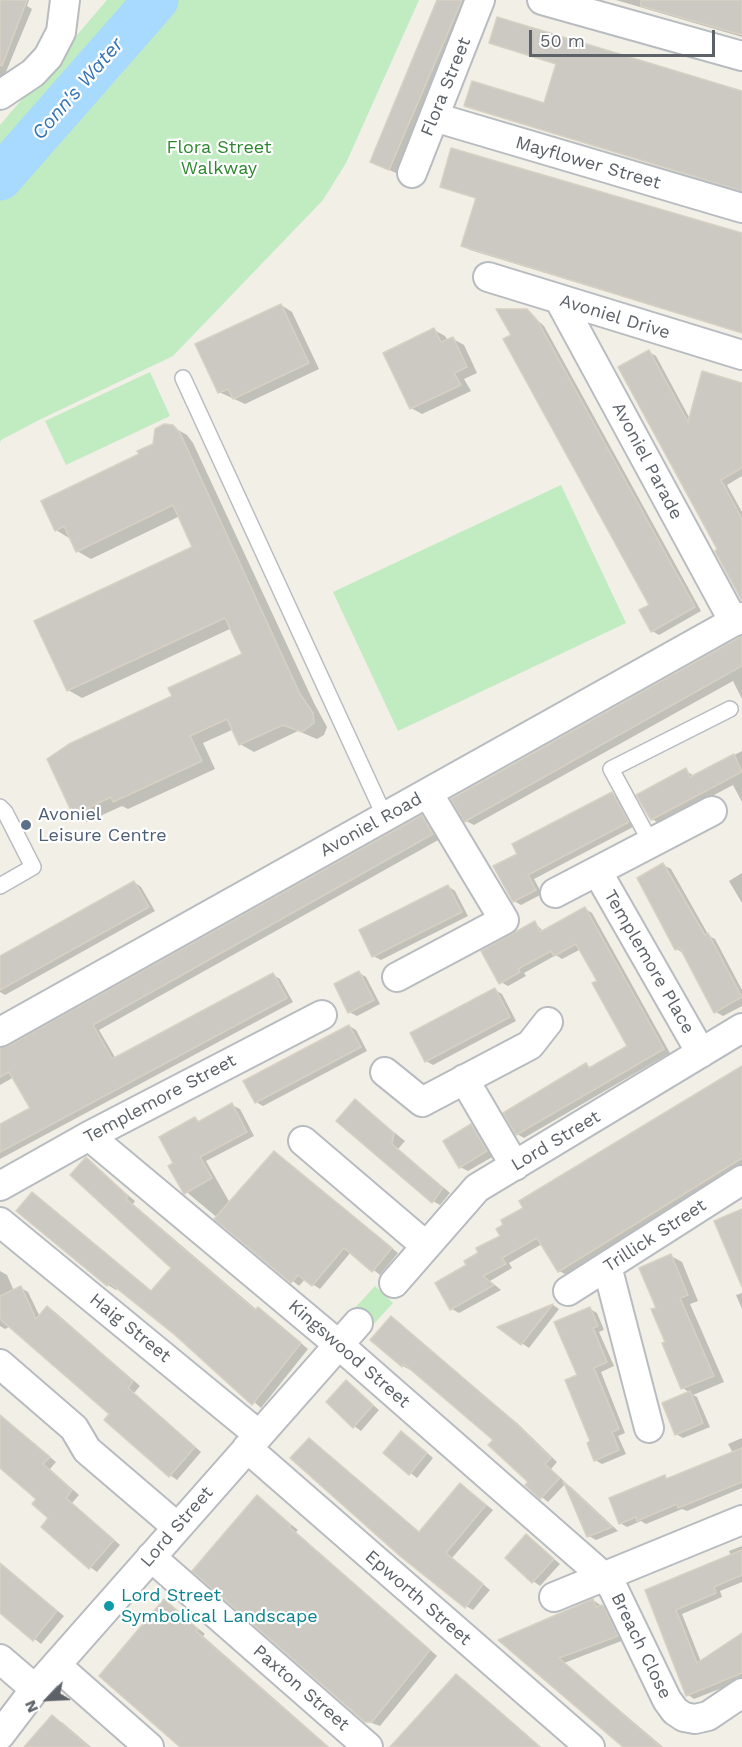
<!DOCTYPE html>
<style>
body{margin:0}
#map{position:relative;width:742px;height:1747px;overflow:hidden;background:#f1efe6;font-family:"Work Sans",sans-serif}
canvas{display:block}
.north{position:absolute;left:18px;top:1669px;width:60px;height:60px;-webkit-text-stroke:4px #fff;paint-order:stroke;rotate:246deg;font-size:16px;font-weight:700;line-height:24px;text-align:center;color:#5d6268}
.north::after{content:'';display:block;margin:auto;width:21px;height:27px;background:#5d6268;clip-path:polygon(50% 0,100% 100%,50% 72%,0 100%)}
.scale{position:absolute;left:529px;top:30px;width:186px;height:27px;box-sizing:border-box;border:3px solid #5d6268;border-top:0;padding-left:8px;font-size:18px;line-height:21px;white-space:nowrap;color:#5d6268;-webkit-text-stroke:4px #fff;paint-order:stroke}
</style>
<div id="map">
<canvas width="742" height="1747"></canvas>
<div class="north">N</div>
<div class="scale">50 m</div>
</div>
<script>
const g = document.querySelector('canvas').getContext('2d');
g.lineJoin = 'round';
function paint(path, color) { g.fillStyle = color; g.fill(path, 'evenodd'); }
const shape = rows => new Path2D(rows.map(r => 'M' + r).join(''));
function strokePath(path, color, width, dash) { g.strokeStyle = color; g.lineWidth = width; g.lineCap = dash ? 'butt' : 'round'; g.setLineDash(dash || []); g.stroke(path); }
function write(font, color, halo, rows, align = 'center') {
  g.font = font + ' "Work Sans",sans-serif'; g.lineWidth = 4.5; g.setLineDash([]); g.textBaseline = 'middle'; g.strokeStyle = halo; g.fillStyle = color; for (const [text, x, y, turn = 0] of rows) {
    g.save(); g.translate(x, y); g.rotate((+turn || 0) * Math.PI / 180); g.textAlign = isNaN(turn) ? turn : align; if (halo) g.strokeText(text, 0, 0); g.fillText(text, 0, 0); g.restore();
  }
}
const green = shape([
 [107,0,419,0,346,163,323,200,173,356,39,420,1,440,0,443,0,125],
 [150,372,170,416,66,465,45,421],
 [561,485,626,623,398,731,333,592],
 [375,1286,393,1303,371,1327,353,1310]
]);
const shadow = shape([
 [0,0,29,0,27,6,32,9,3,79,0,78],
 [439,0,473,0,398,174,372,162],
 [616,0,712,0,742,9,742,37],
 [491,43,742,92,742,191,466,105,545,105,558,65],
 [441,186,742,235,742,333,470,250,463,246,478,199],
 [281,305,292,312,319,369,245,404,219,392],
 [527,311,544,326,701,611,659,635,652,631,651,606,513,335],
 [434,330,445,336,448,341,453,339,464,345,477,373,464,379,471,391,422,414,411,408],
 [649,352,656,356,690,419,742,384,742,476,727,485,742,512,742,589,719,550],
 [173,427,187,435,193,443,314,703,327,727,324,735,317,739,298,731,254,752,240,744,234,729,203,743,215,769,128,809,122,806,87,822,74,814,244,654,232,628,82,698,68,690,194,548,180,516,91,559,77,551,69,538,56,530],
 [742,637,742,699,733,681,474,825,466,821],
 [742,751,742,802,733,785,660,824,652,819,685,770,694,776],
 [612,794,620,798,635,826,534,879,542,894,521,905,514,901,519,854],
 [422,817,429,821,440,839,99,1030,116,1059,273,975,280,979,293,1002,0,1159,0,1125,32,1108,14,1077,0,1085,0,1051],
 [663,865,671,869,709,936,715,939,742,990,742,1006,723,1016,716,1012,684,954,677,949],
 [742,873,742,903,729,881],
 [134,882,141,887,155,911,5,995,0,992,0,957],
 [448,886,455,891,468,916,381,960,373,956],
 [585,909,592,913,670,1053,524,1138,517,1134,586,1065,592,1068,629,1047,581,949,562,959,556,955,524,973,526,976,508,986,501,982,535,923,544,932],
 [359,973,366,977,380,1004,357,1016,349,1012],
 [495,990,502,994,516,1021,433,1065,426,1061],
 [349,1026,356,1030,367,1051,263,1106,256,1102],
 [742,1067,742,1165,567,1275,559,1271,542,1244,509,1263,512,1268,490,1281,501,1290,459,1313,452,1309,468,1266,502,1237,525,1208],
 [355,1101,405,1141,398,1149,450,1193,440,1205,433,1201],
 [232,1105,240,1109,254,1136,206,1161,230,1203,274,1153,398,1253,380,1275,351,1252,320,1289,305,1279,299,1286,183,1189,175,1164,195,1119,201,1122],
 [471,1126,479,1130,494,1156,468,1171,460,1167],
 [86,1159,135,1201,133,1204,257,1310,266,1314,308,1349,261,1408,176,1334,118,1288,116,1290,108,1285,18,1210,32,1194,40,1198,152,1291,173,1268],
 [671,1256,682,1262,698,1301,690,1304,724,1382,693,1395,697,1397,710,1427,683,1438,676,1434,690,1393,683,1388,658,1308],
 [0,1271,7,1275,14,1291,21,1288,28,1292,40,1317,48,1308,55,1312,140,1386,134,1393,201,1452,177,1480,170,1475,112,1414,11,1326,5,1329,0,1326],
 [742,1293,742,1309,736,1295],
 [553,1305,559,1309,529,1348,500,1328],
 [590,1309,597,1313,604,1330,599,1332,614,1366,601,1372,625,1433,618,1436,626,1454,602,1464,595,1460,579,1376],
 [391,1318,517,1423,557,1462,551,1469,566,1483,548,1502,527,1485,530,1482,495,1440,411,1368,410,1370,403,1366],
 [346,1382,379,1410,361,1431,354,1426],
 [0,1415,56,1462,50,1469,79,1495,72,1503,120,1545,97,1572,90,1567,38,1498,0,1466],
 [408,1437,433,1458,417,1478,385,1453],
 [742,1438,742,1488,687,1511,682,1509,646,1524,641,1521,627,1527,620,1523,665,1477,670,1480,733,1453,728,1444],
 [461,1485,493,1510,452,1558,490,1590,473,1610,466,1606,420,1533],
 [567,1485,571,1487,618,1531,596,1540,589,1536],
 [257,1497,298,1530,296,1532,437,1656,380,1726,366,1721],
 [527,1536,560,1564,540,1586,533,1581],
 [742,1546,742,1582,720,1591,722,1597,682,1614,701,1662,742,1635,742,1680,694,1699,687,1694,647,1591,731,1556,729,1551],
 [0,1563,64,1616,41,1644,0,1612],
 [593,1600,609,1611,624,1640,564,1663,663,1747,624,1747,501,1641],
 [164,1601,205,1634,203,1636,329,1747,182,1747],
 [457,1676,464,1680,541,1747,497,1747],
 [52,1717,63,1723,91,1747,25,1747]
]);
const river = shape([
 [0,178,156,0]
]);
const building = shape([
 [0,0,27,0,2,66,0,65,0,0],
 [437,0,462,0,389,170,370,162,437,0],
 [641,0,742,0,742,35,641,6,641,0],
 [497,17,742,91,742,191,464,106,472,81,544,103,556,64,489,43,497,17],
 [451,148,742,233,742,333,461,246,476,198,440,187,451,148],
 [281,304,309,363,233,399,228,389,218,393,195,344,281,304],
 [496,309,527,309,537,320,695,607,651,632,639,610,649,605,503,339,511,335,496,309],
 [434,328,441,342,453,337,467,367,454,373,461,385,410,409,383,353,434,328],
 [649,350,688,422,702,371,742,383,742,468,721,480,742,519,742,601,715,551,717,549,618,367,649,350],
 [164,424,173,425,180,433,300,694,313,713,314,723,302,732,283,725,239,745,227,719,190,736,202,761,113,802,111,797,73,815,47,759,69,744,172,696,168,688,242,654,225,618,67,691,34,621,192,547,173,505,76,552,64,526,55,531,41,501,139,454,137,451,153,444,155,429,164,424],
 [742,636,742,666,464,822,451,799,742,636],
 [734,754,742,772,651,820,636,795,686,768,690,777,734,754],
 [612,792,629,822,528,875,536,890,513,902,493,866,517,854,512,844,612,792],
 [422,815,433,834,93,1025,112,1059,273,973,287,998,0,1152,0,1124,30,1108,9,1072,0,1077,0,1048,8,1046,422,815],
 [663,863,705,935,708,933,742,997,714,1013,680,948,675,950,637,878,663,863],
 [134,881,149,907,0,990,0,956,134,881],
 [448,885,462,912,372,957,359,930,448,885],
 [585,907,664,1049,516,1135,503,1113,586,1063,589,1068,627,1046,592,983,597,981,576,944,554,956,551,951,518,969,520,972,499,984,481,951,535,921,540,932,585,907],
 [359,971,374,1000,348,1013,334,984,359,971],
 [495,988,510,1017,425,1062,410,1033,495,988],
 [349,1025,361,1047,255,1103,243,1081,349,1025],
 [742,1066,742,1158,558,1272,537,1238,502,1258,506,1264,483,1276,494,1285,450,1310,435,1283,466,1265,464,1261,478,1253,476,1248,500,1236,496,1229,503,1225,501,1220,523,1208,519,1201,742,1066],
 [355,1099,394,1133,392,1144,443,1188,432,1203,336,1121,355,1099],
 [232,1103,247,1132,200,1157,212,1178,184,1194,168,1166,173,1163,159,1137,195,1117,198,1122,232,1103],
 [471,1124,487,1151,459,1168,443,1141,471,1124],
 [274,1151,392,1248,372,1272,344,1248,312,1286,298,1275,291,1283,214,1219,274,1151],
 [86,1157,128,1196,126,1199,255,1310,258,1307,301,1343,252,1405,175,1335,110,1283,107,1286,16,1211,32,1192,151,1291,171,1268,70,1175,86,1157],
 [742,1209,742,1287,714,1221,742,1209],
 [671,1254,688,1295,680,1298,714,1376,681,1389,662,1343,665,1342,651,1309,656,1308,639,1268,671,1254],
 [21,1286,36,1319,47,1306,133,1381,128,1388,195,1447,169,1477,104,1420,109,1414,0,1319,0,1296,21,1286],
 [553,1304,521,1345,497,1327,553,1304],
 [590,1307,598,1326,593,1328,607,1362,594,1368,619,1429,612,1432,619,1450,594,1461,587,1443,590,1441,565,1380,577,1375,554,1322,590,1307],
 [391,1316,510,1418,551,1458,545,1464,560,1478,540,1499,525,1485,528,1482,488,1445,493,1440,404,1364,402,1367,370,1340,391,1316],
 [346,1380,373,1405,353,1428,326,1402,346,1380],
 [690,1391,703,1423,675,1435,662,1403,690,1391],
 [0,1415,50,1457,43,1464,72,1490,66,1498,114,1540,89,1569,41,1527,48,1518,32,1504,36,1499,0,1468,0,1415],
 [401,1431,427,1453,409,1475,383,1453,401,1431],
 [309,1438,419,1532,460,1483,486,1505,446,1553,483,1584,465,1608,400,1556,290,1458,309,1438],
 [742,1448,742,1482,678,1508,677,1504,637,1521,636,1517,619,1524,609,1498,665,1475,666,1479,742,1448],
 [563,1481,612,1527,587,1537,563,1481],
 [257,1495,291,1525,289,1527,430,1650,372,1722,365,1722,192,1571,257,1495],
 [526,1534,554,1559,532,1583,505,1558,526,1534],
 [742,1550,742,1575,714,1587,716,1593,676,1610,697,1663,742,1633,742,1673,686,1696,645,1590,742,1550],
 [0,1563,57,1611,33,1641,0,1613,0,1563],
 [164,1599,198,1629,196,1631,328,1747,180,1747,99,1676,164,1599],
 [593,1599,596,1607,602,1605,604,1607,618,1636,559,1658,661,1747,623,1747,498,1640,593,1599],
 [456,1674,499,1711,540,1747,390,1747,456,1674],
 [52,1715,89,1747,24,1747,52,1715]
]);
const service = shape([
 [183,378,385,817],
 [0,807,5,812,33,867,0,886],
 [651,843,611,769,730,709]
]);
const minor = shape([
 [542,0,742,56],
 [0,95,33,73,48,57,61,32,65,0],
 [434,117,742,208],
 [412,173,480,0],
 [488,277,742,355],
 [560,301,734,622],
 [597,871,701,1053],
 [555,893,712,811],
 [397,977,504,920,428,793],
 [0,1032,742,617],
 [385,1072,422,1102,530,1045,548,1022],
 [464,1079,515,1166],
 [89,1136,339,1345,604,1577,613,1588,667,1700,675,1711,684,1717,695,1719,708,1716,742,1693],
 [303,1141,426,1246],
 [0,1186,89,1136,322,1015],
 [0,1222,259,1435],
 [607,1266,649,1428],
 [394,1283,477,1188,742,1028],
 [568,1291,742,1180],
 [0,1364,74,1428,87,1450,177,1527],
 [247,1448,590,1747],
 [151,1557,368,1747],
 [554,1597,742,1520],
 [0,1659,35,1689],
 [56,1665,149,1747],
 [0,1735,35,1689,358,1323]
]);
const markers = [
 [26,825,6,"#5c6f8a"],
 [109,1606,6,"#0f9aa8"]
];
const streetNames = [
 ["Flora Street",446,87,-68],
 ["Mayflower Street",588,163,16],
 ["Avoniel Drive",615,317,17],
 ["Avoniel Parade",647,461,62],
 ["Avoniel Road",371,825,-29],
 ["Templemore Place",649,962,60],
 ["Templemore Street",160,1099,-28],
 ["Lord Street",556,1141,-31],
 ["Trillick Street",655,1236,-33],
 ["Haig Street",130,1328,39],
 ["Kingswood Street",349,1354,41],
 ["Lord Street",177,1527,-49],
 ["Epworth Street",418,1598,41],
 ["Breach Close",641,1646,64],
 ["Paxton Street",301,1688,41]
];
const parkNames = [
 ["Flora Street",219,148],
 ["Walkway",219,169]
];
const serviceNames = [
 ["Avoniel",38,815],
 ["Leisure Centre",38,836]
];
const cultureNames = [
 ["Lord Street",121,1596],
 ["Symbolical Landscape",121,1617]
];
const waterNames = [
 ["Conn's Water",78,89,-49]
];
paint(green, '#c1ebc0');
paint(shadow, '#0003');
strokePath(river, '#a8daff', 45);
paint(building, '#ccc9c3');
strokePath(building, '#d7d1c3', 1.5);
strokePath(service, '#b8bcc1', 18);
strokePath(minor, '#b8bcc1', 32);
strokePath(service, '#fff', 15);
strokePath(minor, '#fff', 28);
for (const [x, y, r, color] of markers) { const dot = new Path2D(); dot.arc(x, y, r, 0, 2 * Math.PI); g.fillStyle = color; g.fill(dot); strokePath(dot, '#fff', 2); }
write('18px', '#5d6268', '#fff', streetNames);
write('18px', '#2d8730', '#fff', parkNames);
write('18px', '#4e5e75', '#fff', serviceNames, 'left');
write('18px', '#0d838f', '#fff', cultureNames, 'left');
write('italic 20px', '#3674b3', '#fff', waterNames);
</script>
